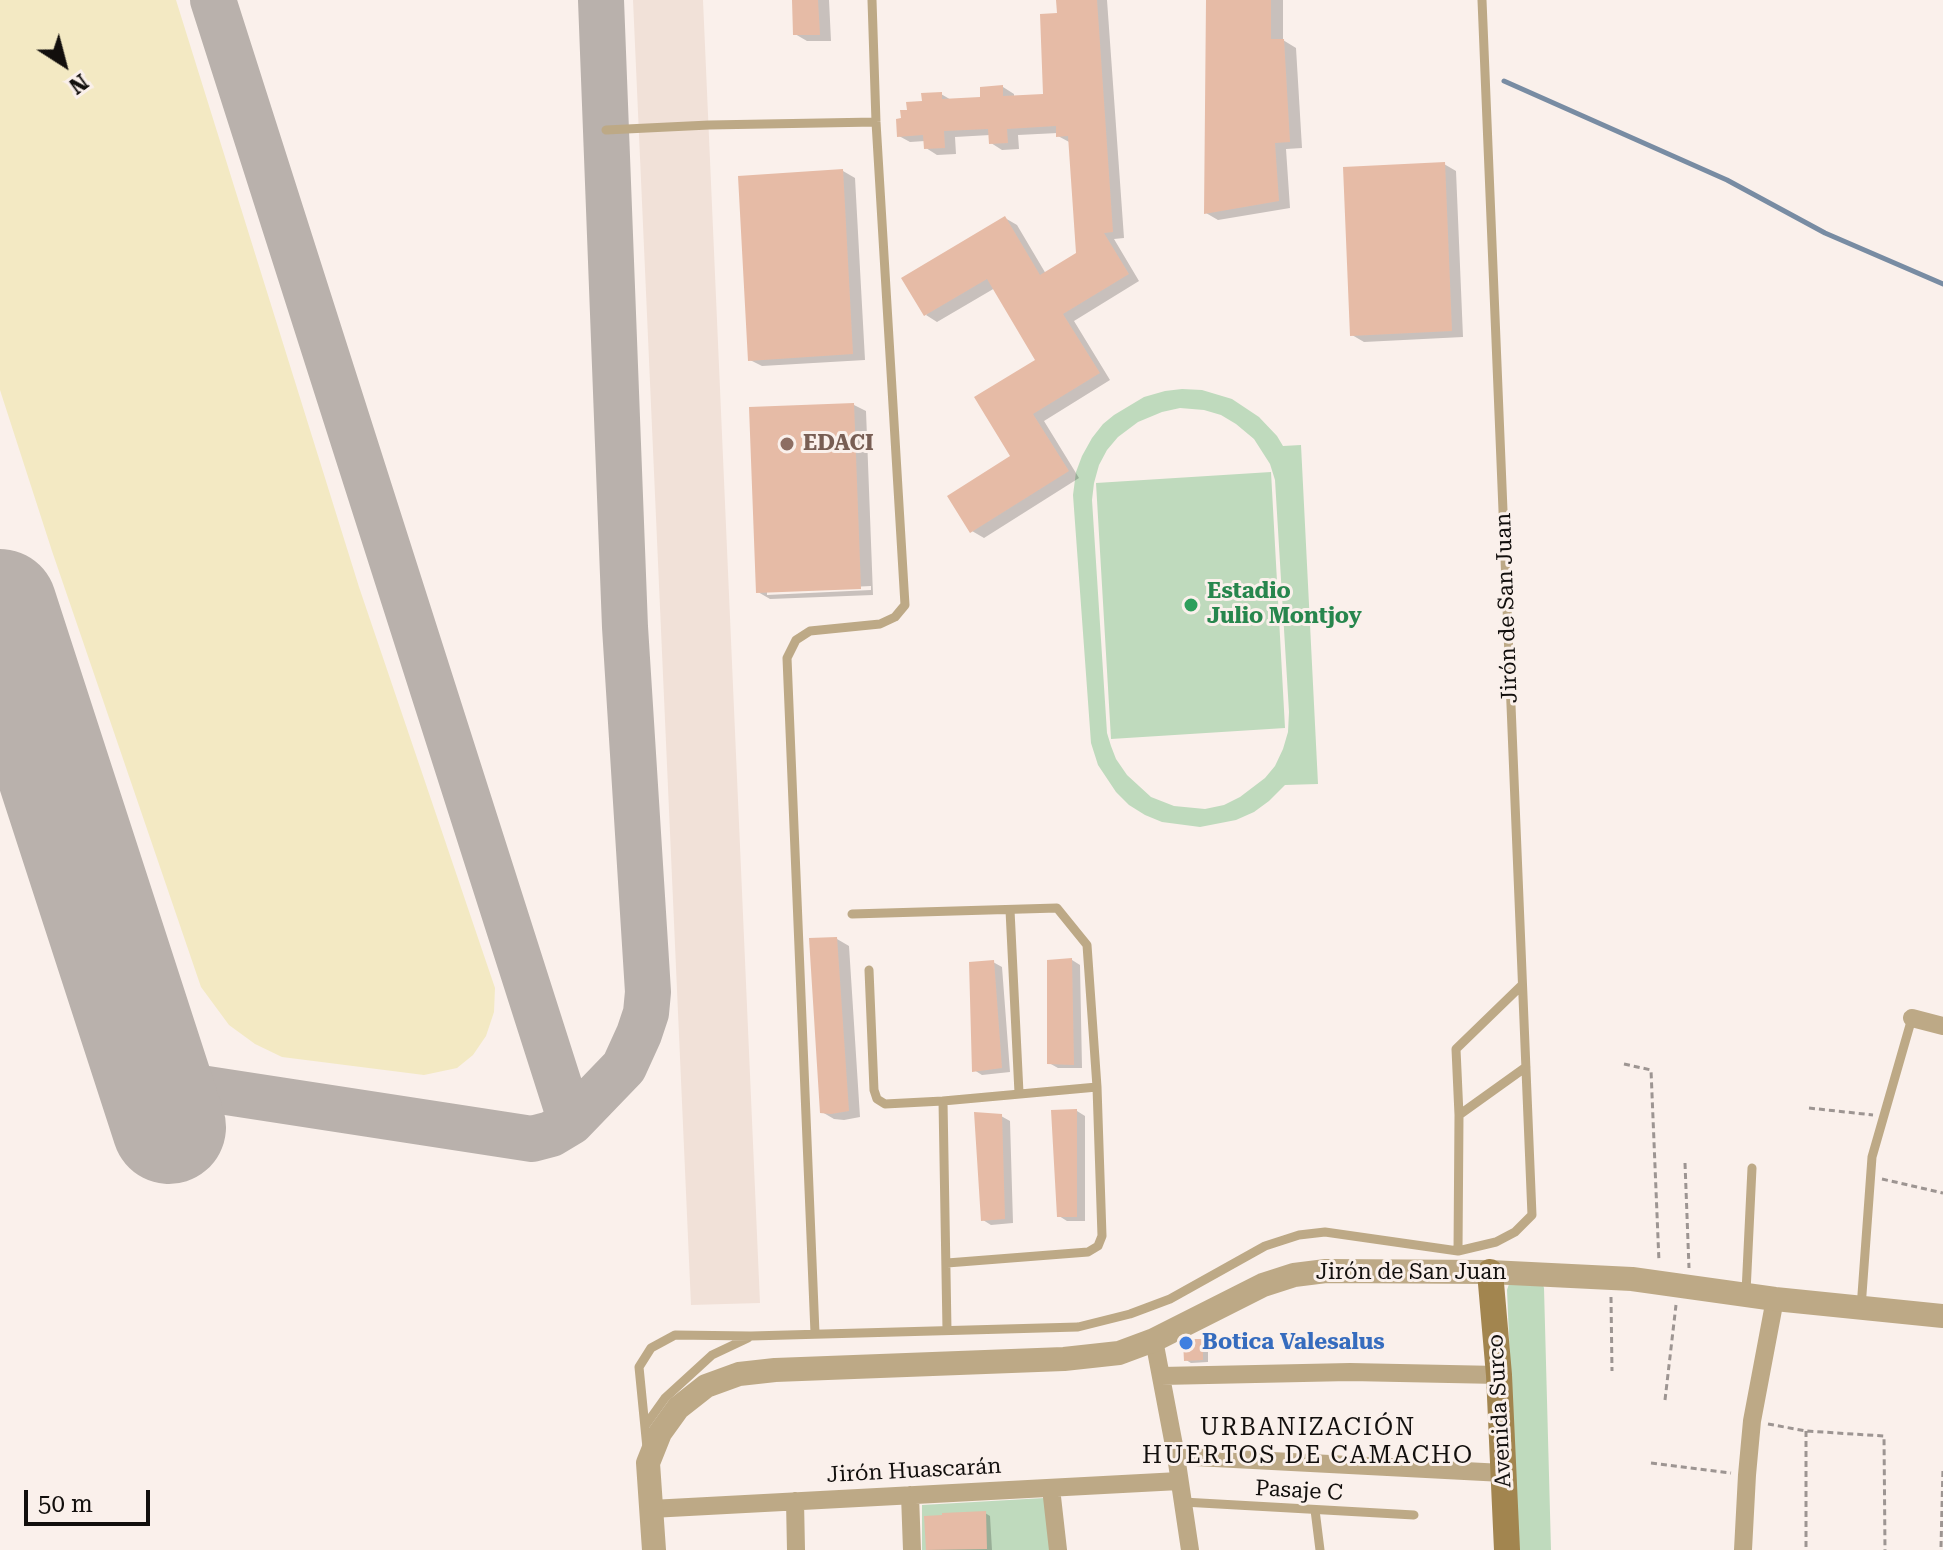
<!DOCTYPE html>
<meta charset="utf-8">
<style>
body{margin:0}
#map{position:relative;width:1943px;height:1550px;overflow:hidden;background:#faf0eb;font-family:"Roboto Serif",serif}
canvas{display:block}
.north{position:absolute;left:24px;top:24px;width:80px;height:80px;-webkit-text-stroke:6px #faf0eb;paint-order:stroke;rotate:144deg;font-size:22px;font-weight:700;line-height:32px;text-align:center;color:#120f0d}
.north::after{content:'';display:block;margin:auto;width:28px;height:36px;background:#120f0d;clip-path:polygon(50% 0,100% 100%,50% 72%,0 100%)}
.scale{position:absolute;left:24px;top:1490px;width:126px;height:36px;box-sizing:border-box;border:4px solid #120f0d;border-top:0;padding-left:10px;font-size:24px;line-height:28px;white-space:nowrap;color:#120f0d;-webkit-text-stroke:6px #faf0eb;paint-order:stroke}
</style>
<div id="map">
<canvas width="1943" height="1550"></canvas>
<div class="north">N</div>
<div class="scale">50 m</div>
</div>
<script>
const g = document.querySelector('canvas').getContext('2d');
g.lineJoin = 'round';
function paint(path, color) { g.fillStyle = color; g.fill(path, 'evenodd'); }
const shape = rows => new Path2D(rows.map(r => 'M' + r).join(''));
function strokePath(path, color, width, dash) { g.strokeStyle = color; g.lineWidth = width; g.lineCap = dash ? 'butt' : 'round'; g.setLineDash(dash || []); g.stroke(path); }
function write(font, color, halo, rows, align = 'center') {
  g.font = font + ' "Roboto Serif",serif'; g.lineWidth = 6; g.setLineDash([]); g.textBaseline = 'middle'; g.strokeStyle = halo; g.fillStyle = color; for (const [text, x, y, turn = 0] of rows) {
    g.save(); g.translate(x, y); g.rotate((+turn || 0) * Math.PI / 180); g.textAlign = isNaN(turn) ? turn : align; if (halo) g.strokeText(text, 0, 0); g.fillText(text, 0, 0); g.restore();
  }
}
const built = shape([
 [633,0,703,0,760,1303,691,1305]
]);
const green = shape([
 [1182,389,1202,390,1232,399,1259,417,1277,436,1283,446,1301,445,1318,784,1285,785,1269,801,1254,812,1236,820,1200,827,1162,822,1145,815,1129,805,1116,792,1098,765,1091,743,1073,495,1076,472,1082,456,1092,438,1103,424,1114,415,1144,397,1165,391],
 [1180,408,1204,410,1221,415,1236,424,1254,439,1270,464,1275,480,1289,712,1288,732,1283,749,1275,766,1265,778,1240,797,1224,805,1205,809,1174,806,1151,797,1127,775,1116,759,1111,746,1107,733,1092,500,1094,483,1099,465,1107,450,1118,437,1138,422,1162,412],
 [1271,472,1285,728,1111,739,1096,483],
 [1509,1284,1543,1285,1544,1288,1551,1550,1518,1550,1507,1290],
 [1044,1498,1051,1550,922,1550,922,1505]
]);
const sand = shape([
 [0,0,176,0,359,587,495,988,494,1012,486,1036,473,1055,457,1068,424,1075,282,1057,255,1044,229,1025,201,987,52,551,0,390]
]);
const shadow = shape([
 [794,0,829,0,831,41,807,41,795,34],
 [1058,0,1107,0,1124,238,1114,239,1139,281,1074,321,1110,380,1044,421,1079,478,984,538,972,531,1013,457,1038,360,995,288,937,322,926,315,1005,218,1017,225,1046,274,1078,254,1071,143,1058,136,1058,133,1018,135,1019,149,1002,150,991,143,990,135,955,137,956,154,937,155,926,148,925,141,910,142,899,136,924,103,941,94,953,101,982,99,1003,87,1014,94,1014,97,1045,96,1059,15],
 [1208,0,1283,0,1283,40,1296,48,1302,148,1286,149,1290,208,1218,220,1206,213],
 [1444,164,1456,171,1463,337,1364,342,1352,335],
 [843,171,855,178,865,360,762,366,750,360],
 [854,405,866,411,873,595,770,599,758,592],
 [871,586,871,590,767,595,767,591],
 [837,939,849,946,860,1117,844,1120,834,1119,822,1112],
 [1072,960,1080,965,1082,1068,1058,1068,1049,1063],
 [993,962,1002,967,1010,1072,982,1075,974,1070],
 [1077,1111,1085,1116,1085,1221,1067,1221,1059,1216],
 [1001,1116,1010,1121,1013,1223,991,1225,983,1220],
 [1202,1341,1208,1344,1208,1362,1191,1363,1186,1360],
 [985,1513,990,1516,992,1550,928,1550,926,1518]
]);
const stream = shape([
 [1504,81,1727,180,1825,233,1943,284]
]);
const taxiway = shape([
 [213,0,571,1122],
 [155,1081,532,1139,551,1134,571,1122,624,1067,639,1034,646,1013,648,992,625,627,601,0]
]);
const runway = shape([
 [0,606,169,1127]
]);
const building = shape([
 [792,0,818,0,820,35,793,35],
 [1056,0,1097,0,1113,232,1104,233,1129,274,1063,314,1100,373,1033,414,1069,471,970,533,947,496,1010,456,974,397,1035,360,987,279,924,316,901,278,1005,216,1040,275,1076,253,1068,136,1056,137,1056,126,1007,129,1008,143,989,144,988,129,944,131,945,148,924,149,923,135,897,137,896,119,901,118,900,110,907,110,906,102,922,101,921,93,942,92,942,99,980,97,980,87,1003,85,1003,96,1043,94,1040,14,1057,13],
 [1206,0,1271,0,1271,39,1284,39,1290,142,1275,143,1279,201,1204,214],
 [1445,162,1452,331,1350,336,1343,167],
 [843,169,853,354,748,361,738,176],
 [854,403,861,589,756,593,749,407],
 [837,937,849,1111,831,1114,820,1113,809,938],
 [1072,958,1074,1065,1047,1064,1047,960],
 [994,960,1002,1068,972,1072,969,962],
 [1077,1109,1077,1217,1057,1217,1051,1110],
 [974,1112,1002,1114,1005,1219,981,1221],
 [1189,1339,1203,1339,1203,1360,1184,1361,1183,1342],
 [986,1511,987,1549,926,1550,924,1516,942,1515,942,1513]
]);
const path = shape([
 [1624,1064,1651,1070,1659,1262],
 [1809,1108,1873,1115],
 [1685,1163,1689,1268],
 [1882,1179,1943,1193],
 [1611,1297,1612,1371],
 [1665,1400,1676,1305],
 [1768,1424,1806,1431,1884,1436,1885,1550],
 [1806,1431,1806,1550],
 [1651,1463,1731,1473],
 [1941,1547,1943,1468]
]);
const service = shape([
 [606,130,709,125,876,122],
 [1010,910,1019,1093],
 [852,914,1057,908,1087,945,1097,1087,1102,1236,1098,1246,1088,1252,947,1263],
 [869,970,874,1090,877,1099,885,1104,943,1101],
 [1459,1115,1456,1049,1522,985],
 [1458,1251,1459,1115,1526,1067],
 [1746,1292,1752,1168],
 [1861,1308,1872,1157,1912,1018],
 [947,1330,943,1101,1097,1087],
 [815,1333,787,658,796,640,810,631,880,624,895,617,905,605,876,122,872,0],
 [645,1426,665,1398,712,1355,748,1338],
 [647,1448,639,1367,651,1348,675,1335,751,1336,1078,1327,1130,1314,1170,1299,1265,1246,1299,1235,1325,1232,1458,1251,1496,1242,1515,1232,1532,1215,1482,0],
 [1183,1502,1414,1515],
 [1315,1510,1320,1550]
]);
const minor = shape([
 [1912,1018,1943,1026],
 [1154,1340,1176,1456,1190,1550],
 [1161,1376,1350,1372,1499,1375],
 [1176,1456,1503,1473],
 [1051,1488,1058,1550],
 [910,1495,912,1550],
 [795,1501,796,1550],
 [651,1509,1179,1481],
 [1743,1550,1747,1475,1752,1421,1775,1299]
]);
const tertiary = shape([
 [654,1550,648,1463,660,1433,678,1408,706,1386,739,1374,775,1370,1064,1359,1119,1353,1154,1340,1263,1285,1294,1275,1326,1271,1490,1272,1632,1279,1775,1299,1943,1316]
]);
const secondary = shape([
 [1490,1272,1499,1375,1507,1550]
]);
const markers = [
 [787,444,8,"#8d6e63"],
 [1191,605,8,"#2e9e5b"],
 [1186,1343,8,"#3f7fe0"]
];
const educationNames = [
 ["EDACI",803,444]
];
const leisureNames = [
 ["Estadio",1207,592],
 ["Julio Montjoy",1207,617]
];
const streetNames = [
 ["Jirón de San Juan",1507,608,-92],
 ["Jirón de San Juan",1411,1273],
 ["Avenida Surco",1500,1411,-93],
 ["Jirón Huascarán",914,1471,-3],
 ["Pasaje C",1299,1491,3]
];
const shopNames = [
 ["Botica Valesalus",1202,1343]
];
const neighbourhoodNames = [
 ["URBANIZACIÓN",1308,1428],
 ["HUERTOS DE CAMACHO",1308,1456]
];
paint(built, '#f1e1d8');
paint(green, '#bfdabd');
paint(sand, '#f3e9c3');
paint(shadow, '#0003');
strokePath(stream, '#788ca3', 5);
strokePath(taxiway, '#b9b1ac', 46);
strokePath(runway, '#b9b1ac', 114);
paint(building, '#e6bba6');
strokePath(path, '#9d9592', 3, [6, 4]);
strokePath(service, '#bda986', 9);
strokePath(minor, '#bda986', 18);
strokePath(tertiary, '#bda986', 24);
strokePath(secondary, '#a2854f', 26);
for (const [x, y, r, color] of markers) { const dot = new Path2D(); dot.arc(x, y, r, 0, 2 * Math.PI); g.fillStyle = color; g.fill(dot); strokePath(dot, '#faf0eb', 3); }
write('bold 22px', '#785e54', '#faf0eb', educationNames, 'left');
write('bold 22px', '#27864d', '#faf0eb', leisureNames, 'left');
write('22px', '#120f0d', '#faf0eb', streetNames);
write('bold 22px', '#366cbe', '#faf0eb', shopNames, 'left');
g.letterSpacing = '2px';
write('24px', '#120f0d', '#faf0eb', neighbourhoodNames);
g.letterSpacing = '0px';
</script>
